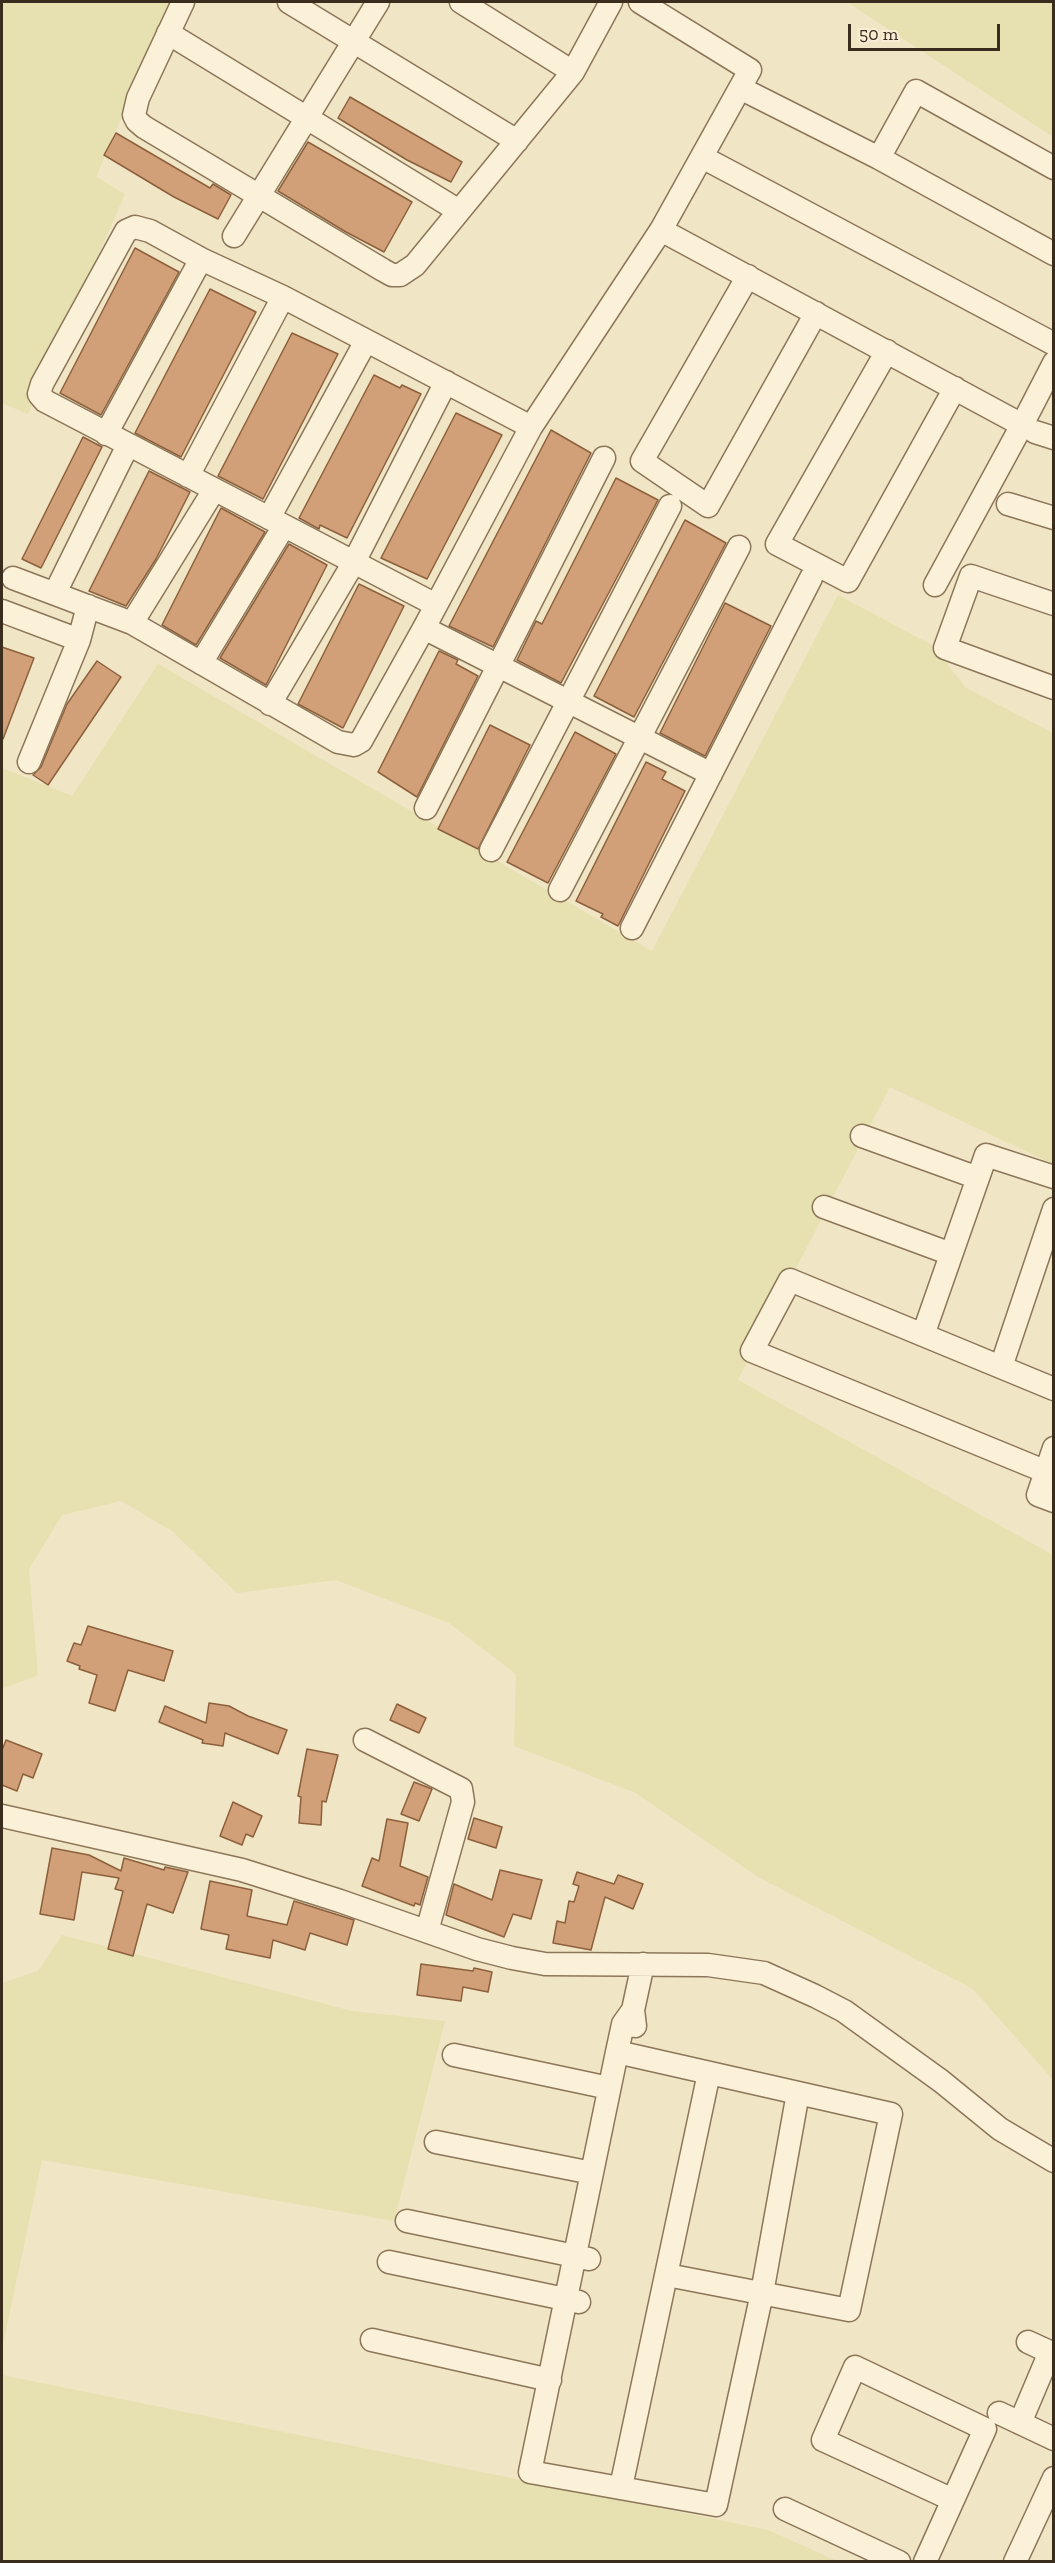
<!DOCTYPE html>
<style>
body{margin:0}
#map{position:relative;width:1055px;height:2563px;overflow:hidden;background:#f0e5c4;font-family:"Zilla Slab",serif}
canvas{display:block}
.frame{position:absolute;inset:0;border:3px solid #3b2d1e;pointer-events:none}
.scale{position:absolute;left:848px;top:24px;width:152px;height:27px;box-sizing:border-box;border:3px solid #3b2d1e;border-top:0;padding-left:8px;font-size:18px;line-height:21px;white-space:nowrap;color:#3b2d1e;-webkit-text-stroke:4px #f7eed4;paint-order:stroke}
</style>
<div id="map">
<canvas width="1055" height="2563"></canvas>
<div class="frame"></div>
<div class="scale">50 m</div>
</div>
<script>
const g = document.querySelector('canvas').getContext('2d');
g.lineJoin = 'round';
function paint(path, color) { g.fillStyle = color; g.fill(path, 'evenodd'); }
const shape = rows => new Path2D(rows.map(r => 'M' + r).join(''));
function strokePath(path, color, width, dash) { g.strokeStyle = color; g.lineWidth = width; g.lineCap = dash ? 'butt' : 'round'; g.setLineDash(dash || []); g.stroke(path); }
const farmland = shape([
 [2,2,171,2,96,177,125,194,28,414,2,403],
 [847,2,1053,2,1053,137],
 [838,595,932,645,966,688,1053,733,1053,1164,890,1087,738,1380,1053,1555,1053,2080,973,1989,758,1877,636,1793,514,1746,516,1674,449,1623,336,1580,237,1593,172,1531,121,1501,62,1515,29,1569,38,1675,2,1689,2,768,72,796,158,664,652,951],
 [62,1935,352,2011,445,2021,394,2221,42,2160,2,2349,2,1983,38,1971],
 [2,2375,768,2530,837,2561,2,2561]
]);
const building = shape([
 [350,97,462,162,451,182,407,160,338,118,350,97],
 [116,133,210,188,213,184,231,195,218,219,174,197,104,155,116,133],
 [308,142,412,202,384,252,346,232,278,191,308,142],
 [135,248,179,272,101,415,60,393,135,248],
 [210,289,256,312,181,457,135,433,210,289],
 [292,333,338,354,263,499,218,476,292,333],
 [374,375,400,388,402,385,421,394,347,538,320,525,319,529,299,518,374,375],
 [456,413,502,435,427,579,381,558,456,413],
 [551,430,591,453,493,647,449,626,551,430],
 [83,437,102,447,41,568,22,559,83,437],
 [149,471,190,492,156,559,126,606,89,591,149,471],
 [616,478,658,500,561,683,517,660,536,621,542,624,616,478],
 [221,508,265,532,196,645,162,625,221,508],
 [685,520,726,543,634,717,594,696,685,520],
 [289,544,327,565,266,685,220,658,289,544],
 [359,584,404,606,343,728,298,704,359,584],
 [725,603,771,626,705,756,660,733,725,603],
 [2,647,34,658,3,739,2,739,2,647],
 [439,651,458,660,456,664,478,676,417,797,378,772,439,651],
 [97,661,121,677,48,785,33,775,41,767,67,704,97,661],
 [490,725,530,745,478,849,438,829,490,725],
 [575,732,616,754,548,883,507,862,575,732],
 [646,762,666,772,662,779,685,791,618,926,601,917,603,914,576,901,646,762],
 [88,1626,173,1651,164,1681,128,1670,115,1711,89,1703,97,1675,79,1669,80,1666,67,1661,74,1643,81,1645,88,1626],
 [209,1703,229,1706,248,1716,287,1730,278,1754,225,1733,223,1746,202,1743,203,1740,159,1722,165,1706,206,1723,209,1703],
 [397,1704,426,1718,419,1733,390,1720,397,1704],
 [6,1740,42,1754,33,1778,23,1774,17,1791,2,1785,2,1750,6,1740],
 [307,1749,338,1755,326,1802,322,1801,321,1825,299,1823,301,1797,298,1796,307,1749],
 [414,1782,432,1789,419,1821,401,1814,414,1782],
 [233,1802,262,1816,253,1837,246,1834,242,1845,220,1836,233,1802],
 [474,1818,502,1827,496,1848,468,1839,474,1818],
 [387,1819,408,1823,400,1866,428,1877,420,1905,415,1903,414,1906,362,1886,372,1858,379,1861,387,1819],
 [52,1848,89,1855,121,1871,124,1858,164,1870,165,1867,188,1872,173,1913,147,1904,133,1956,108,1949,123,1891,115,1889,119,1878,82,1872,74,1920,40,1914,52,1848],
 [500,1870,542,1880,531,1919,513,1914,504,1937,446,1915,454,1884,492,1900,500,1870],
 [577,1872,614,1884,618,1875,643,1884,633,1909,605,1897,591,1950,553,1943,557,1921,565,1923,569,1901,574,1902,579,1886,573,1884,577,1872],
 [210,1881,252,1890,247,1916,287,1925,294,1901,354,1920,347,1945,310,1933,305,1950,273,1940,270,1958,226,1949,229,1935,201,1929,210,1881],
 [421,1964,473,1971,474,1968,492,1972,488,1992,463,1987,461,2001,417,1995,421,1964]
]);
const minor = shape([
 [183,2,138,98,134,115,137,121,144,127,383,270,392,275,400,275,415,265,573,72,611,2],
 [289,2,517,141],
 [461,2,573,72],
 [168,33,459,211],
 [740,88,879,158,1054,254],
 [702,157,1054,344],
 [879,158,916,91,1054,168],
 [661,230,1022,425,1054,363],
 [234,236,378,2],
 [748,276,642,461,708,506,816,313],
 [887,351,777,544,848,581,955,388],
 [1035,432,1054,438],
 [106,434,201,259],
 [188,476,283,297],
 [1008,504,1054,518],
 [269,518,366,341],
 [13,578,132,623,338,742,354,745,361,741,424,628,531,427,661,230,750,70,640,2],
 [935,585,1022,425],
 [55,593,128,445],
 [1054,604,971,576,945,648,1054,688],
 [436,605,45,401,39,394,42,384,126,231,135,227,150,231,201,259,283,297,531,427],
 [2,611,79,640],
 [132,623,214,490],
 [424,628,711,774],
 [201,663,284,526],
 [270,704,354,562,446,382],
 [29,762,79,640,88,606],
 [426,808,604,458],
 [491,850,670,506],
 [560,890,739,547],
 [632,928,811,578],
 [862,1136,978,1178],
 [824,1207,951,1254],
 [923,1335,986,1155,1054,1177],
 [1001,1367,1054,1209],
 [1054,1389,790,1280,752,1351,1054,1475],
 [1054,1448,1038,1495,1054,1501],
 [365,1740,461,1789,463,1802,427,1931],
 [2,1816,242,1870,340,1901,477,1949,512,1958,545,1964,708,1965,764,1973,815,1996,844,2011,941,2081,1000,2129,1054,2161],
 [633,2010,623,2024,617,2052,530,2472,716,2505,762,2293,798,2093],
 [635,2026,633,2010,643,1964],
 [617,2052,891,2114,849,2310,667,2275],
 [454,2055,609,2088],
 [436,2142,592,2173],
 [407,2221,589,2259],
 [389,2262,579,2302],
 [372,2340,550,2380],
 [1028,2342,1054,2354],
 [999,2413,1054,2439],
 [1020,2423,1050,2352],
 [621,2487,709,2073],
 [785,2509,899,2562],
 [925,2562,985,2429,855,2367,823,2440,953,2500],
 [1015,2562,1054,2478]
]);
paint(farmland, '#e7e0b0');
paint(building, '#d1a078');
strokePath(building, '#8d603d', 1.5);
strokePath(minor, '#8c7659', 25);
strokePath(minor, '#fbf1d8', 22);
</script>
